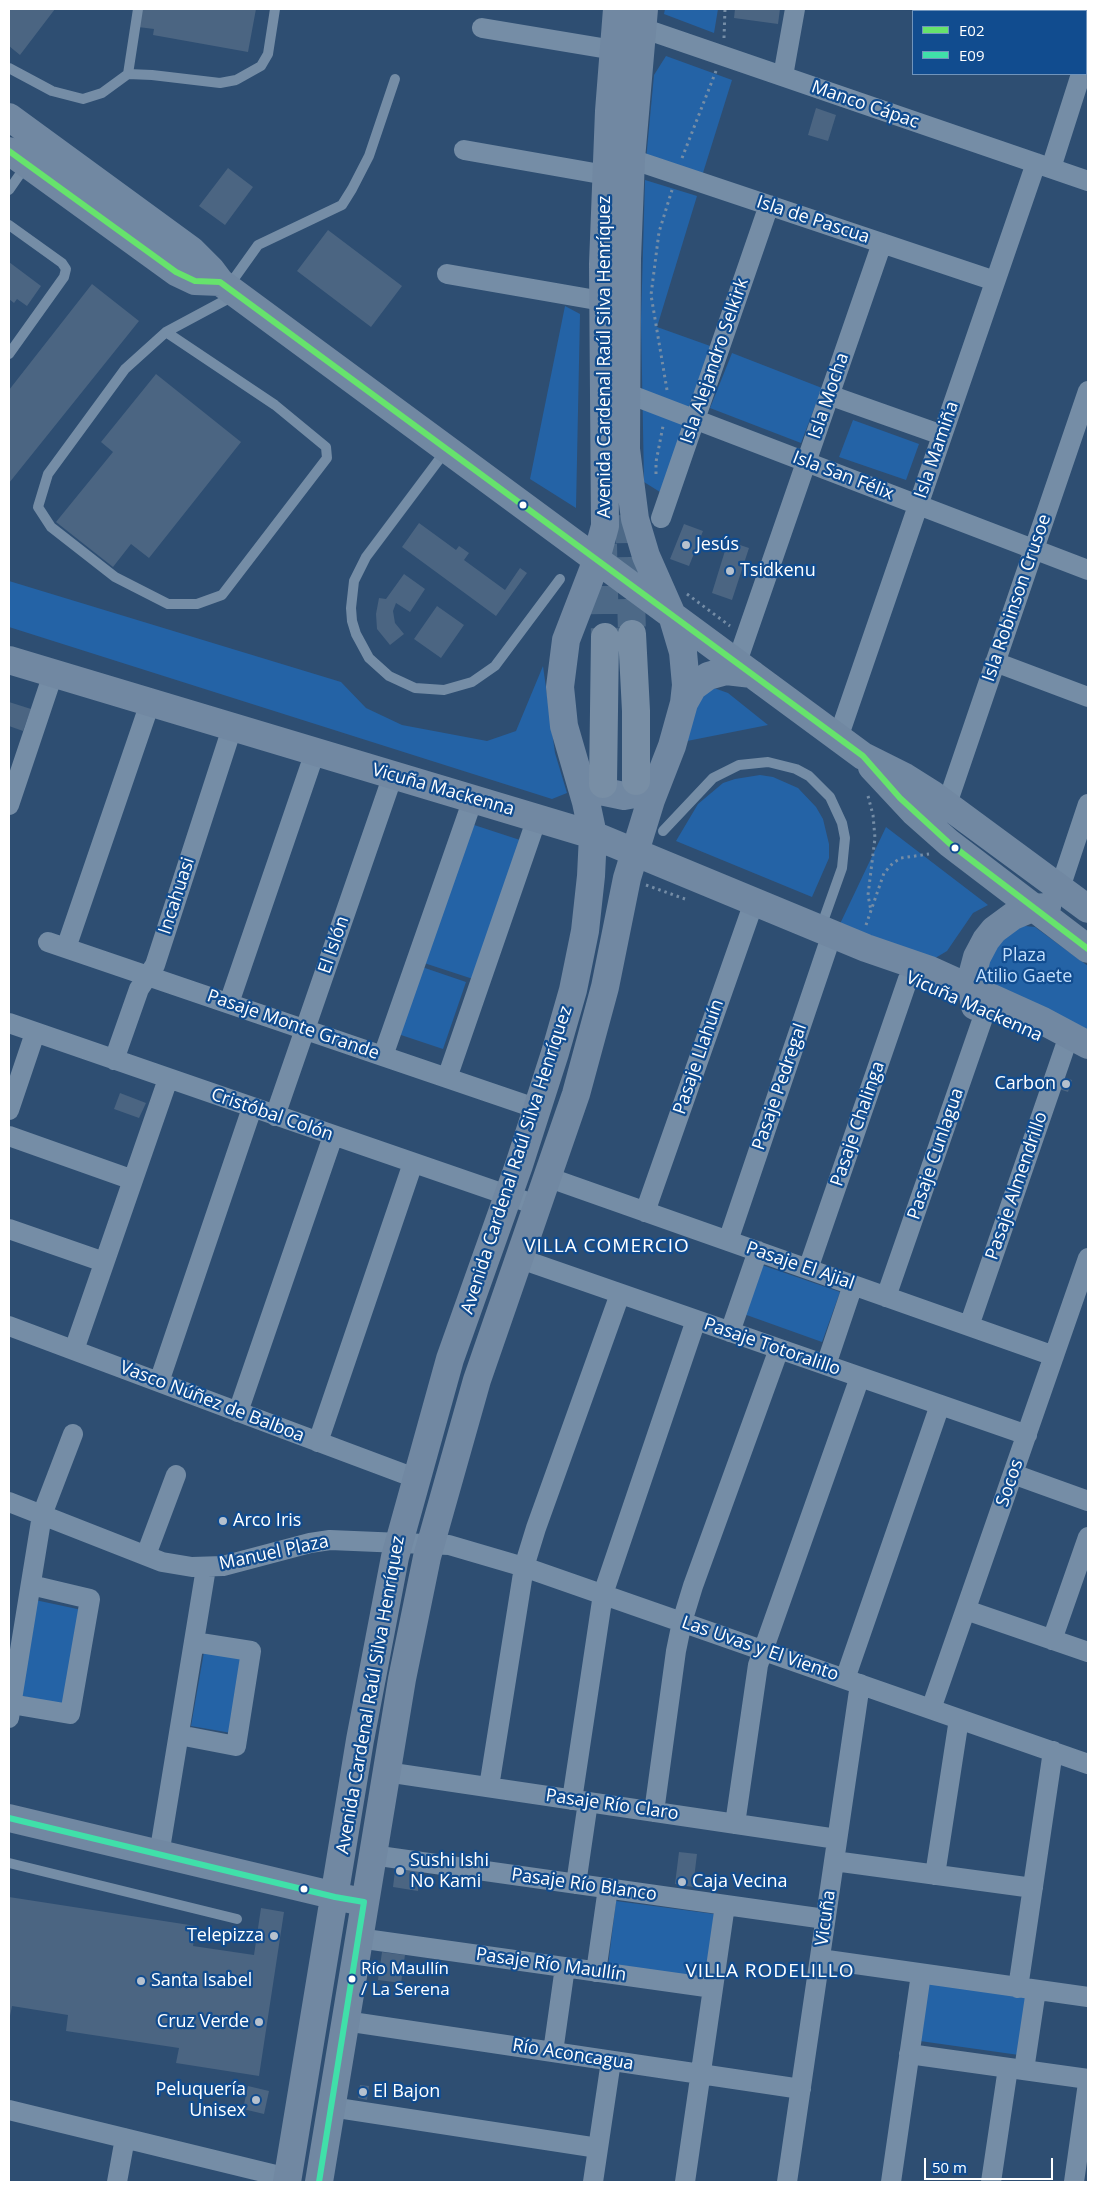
<!DOCTYPE html>
<meta charset="utf-8">
<style>
body{margin:0}
#map{position:relative;width:1097px;height:2191px;overflow:hidden;background:#2e4e72;font-family:"Open Sans",sans-serif}
canvas{display:block}
.frame{position:absolute;inset:0;border:10px solid #fff;pointer-events:none}
.legend{position:absolute;left:912px;top:10px;width:175px;height:65px;box-sizing:border-box;background:#114c8f;border:1px solid #7094bc;margin:0;padding:6px 9px;list-style:none;font-size:15px;color:#fff}
.legend li{display:flex;align-items:center;gap:10px;height:25px}
.legend b{width:25px;border:1px solid #7094bc}
.scale{position:absolute;left:924px;top:2158px;width:129px;height:22px;box-sizing:border-box;border:2px solid #fff;border-top:0;padding-left:6px;font-size:15px;line-height:18px;white-space:nowrap;color:#fff;-webkit-text-stroke:4px #114c8f;paint-order:stroke}
</style>
<div id="map">
<canvas width="1097" height="2191"></canvas>
<div class="frame"></div>
<ul class="legend">
<li><b style="height:6px;background:#66e36c"></b>E02</li>
<li><b style="height:6px;background:#40e0a9"></b>E09</li>
</ul>
<div class="scale">50 m</div>
</div>
<script>
const g = document.querySelector('canvas').getContext('2d');
g.lineJoin = 'round';
function paint(path, color) { g.fillStyle = color; g.fill(path, 'evenodd'); }
const shape = rows => new Path2D(rows.map(r => 'M' + r).join(''));
function strokePath(path, color, width, dash) { g.strokeStyle = color; g.lineWidth = width; g.lineCap = dash ? 'butt' : 'round'; g.setLineDash(dash || []); g.stroke(path); }
function write(font, color, halo, rows, align = 'center') {
  g.font = font + ' "Open Sans",sans-serif'; g.lineWidth = 4.5; g.setLineDash([]); g.textBaseline = 'middle'; g.strokeStyle = halo; g.fillStyle = color; for (const [text, x, y, turn = 0] of rows) {
    g.save(); g.translate(x, y); g.rotate((+turn || 0) * Math.PI / 180); g.textAlign = isNaN(turn) ? turn : align; if (halo) g.strokeText(text, 0, 0); g.fillText(text, 0, 0); g.restore();
  }
}
const green = shape([
 [665,9,718,9,714,33,664,14],
 [666,56,732,80,702,176,646,160,654,75],
 [645,180,697,196,657,327,713,347,660,492,644,482,641,321],
 [565,306,580,314,576,508,530,479],
 [732,353,822,388,801,443,710,408],
 [853,420,919,444,906,480,839,457],
 [9,581,341,682,366,708,402,725,487,741,516,731,543,666,555,753,567,793,552,799,9,627],
 [714,688,728,693,768,725,687,741,700,694],
 [760,775,773,777,798,788,816,807,823,819,829,844,829,858,812,897,676,841,698,804,723,783,735,779],
 [468,823,520,840,473,979,421,962],
 [886,827,988,905,973,913,947,951,932,960,839,926],
 [1015,925,1035,927,1088,966,1088,1038,983,988,986,958],
 [422,967,466,982,443,1049,398,1034],
 [759,1264,840,1292,822,1342,741,1313],
 [35,1600,82,1610,63,1704,16,1695],
 [204,1652,249,1660,237,1734,191,1726],
 [616,1901,714,1914,706,1979,608,1966],
 [928,1981,1026,1994,1019,2055,920,2041]
]);
const building = shape([
 [9,9,55,9,20,55,9,46],
 [141,9,256,9,248,52,153,35,154,29,138,27],
 [735,9,780,9,778,24,734,18],
 [816,108,836,115,828,141,808,135],
 [228,168,253,187,225,225,199,206],
 [328,230,402,286,371,327,297,271],
 [9,262,41,286,27,306,17,299,14,303,9,299],
 [92,284,139,321,9,483,9,390],
 [156,374,241,442,149,558,131,544,113,567,56,522,113,452,101,442],
 [419,523,456,550,459,546,469,553,464,560,505,590,520,568,527,573,496,616,402,547],
 [684,524,703,531,689,566,670,559],
 [728,541,749,548,732,600,712,593],
 [404,574,425,589,410,612,396,603,393,611,395,623,404,634,390,645,377,629,376,614,379,598,386,599],
 [437,606,464,625,441,658,414,639],
 [9,702,31,709,23,731,9,726],
 [1063,1077,1072,1080,1068,1092,1059,1089],
 [120,1093,146,1103,139,1118,114,1109],
 [679,1852,697,1854,693,1887,675,1884],
 [396,1863,421,1866,418,1891,393,1887],
 [9,1897,196,1926,193,1946,254,1955,261,1908,284,1912,259,2076,176,2063,179,2048,66,2031,68,2015,12,2006,9,2021],
 [382,1952,405,1955,401,1983,378,1980],
 [360,2085,369,2086,367,2100,358,2098],
 [248,2086,269,2091,264,2114,243,2109]
]);
const highwayTunnel = shape([
 [629,515,632,634],
 [603,544,605,637]
]);
const path = shape([
 [724,38,725,9],
 [682,158,716,71],
 [667,390,651,295,659,232,672,190],
 [656,474,656,462,663,426],
 [687,594,730,626],
 [868,796,873,815,875,838,868,895,871,911],
 [646,885,685,899],
 [866,925,884,873,893,863,901,858,929,854]
]);
const lane = shape([
 [9,68,52,91,83,99,102,93,128,74,152,75,220,83,236,80,261,66,268,54,275,9],
 [128,74,138,9],
 [9,190,27,164],
 [9,225,62,263,66,269,64,277,9,354],
 [228,287,258,245,342,205,352,189,369,156,395,79],
 [166,332,275,405,326,447,327,458,222,595,197,604,168,604,115,577,51,527,38,507,48,474,125,369,166,332,235,295],
 [447,449,366,557,354,581,351,608,352,621,356,634,369,658,389,676,415,688,444,690,472,682,495,666,560,579],
 [663,831,713,778,739,765,768,762,796,769,809,776,830,797,842,823,845,838,842,868,821,927],
 [9,1863,237,1919]
]);
const street = shape([
 [1037,9,1044,11],
 [1086,26,1088,27],
 [482,28,626,52],
 [642,28,1088,181],
 [1086,56,1088,46],
 [783,76,795,9],
 [464,150,606,175],
 [631,159,995,281],
 [1051,168,1081,74],
 [447,274,602,301],
 [626,393,1088,570],
 [829,395,942,435],
 [661,518,769,205],
 [737,662,882,243],
 [995,662,1088,697],
 [838,738,1036,163],
 [947,804,1088,391],
 [9,805,53,674],
 [1060,888,1088,804],
 [48,942,538,1109],
 [66,948,150,703],
 [229,1003,315,752],
 [9,1023,536,1205],
 [383,1056,473,799],
 [114,1060,139,989,155,965,232,728],
 [447,1078,537,818],
 [9,1110,35,1033],
 [275,1116,393,775],
 [9,1136,133,1180],
 [547,1177,1054,1356],
 [645,1212,754,902],
 [9,1229,104,1262],
 [728,1241,832,934],
 [518,1258,1027,1435],
 [808,1269,908,979],
 [886,1297,985,1012],
 [9,1326,415,1478],
 [969,1326,1065,1047],
 [730,1332,758,1251],
 [74,1350,168,1079],
 [826,1365,853,1285],
 [159,1382,252,1108],
 [238,1412,333,1136],
 [318,1442,413,1163],
 [1013,1474,1088,1501],
 [9,1502,162,1562,192,1567,223,1566,310,1543,330,1540,449,1545,524,1567,1088,1764],
 [146,1555,176,1475],
 [966,1610,1088,1652],
 [1052,1640,1088,1537],
 [845,1679,940,1405],
 [11,1704,70,1714,90,1599,31,1585],
 [931,1709,1088,1258],
 [9,1718,42,1515,73,1434],
 [179,1735,236,1746,251,1651,194,1642],
 [386,1772,837,1839],
 [489,1787,524,1567,536,1528,620,1294],
 [572,1800,603,1594,696,1320],
 [654,1812,676,1651,682,1622,693,1586,779,1349],
 [735,1824,758,1665,860,1377],
 [159,1855,206,1568],
 [372,1855,825,1919],
 [834,1861,1033,1888],
 [935,1875,959,1719],
 [576,1884,588,1802],
 [358,1938,713,1988],
 [820,1959,1088,1997],
 [596,1972,608,1888],
 [1018,1988,1053,1751],
 [345,2021,801,2089],
 [553,2052,565,1967],
 [909,2054,1088,2079],
 [1024,2070,1036,1990],
 [331,2107,598,2148],
 [9,2110,288,2178],
 [117,2182,125,2138],
 [593,2182,611,2061],
 [685,2182,725,1905],
 [787,2182,860,1684],
 [891,2182,921,1974],
 [991,2182,1008,2068],
 [1074,2182,1088,2083]
]);
const secondary = shape([
 [9,117,191,250,211,270,220,282,863,756,905,777,932,794,1088,909],
 [9,151,176,272,195,281,220,282],
 [9,660,593,835,866,948,930,970,1043,1021,1088,1045],
 [684,703,693,687,708,676,726,671,752,674],
 [872,767,914,812,949,843,1088,949],
 [580,778,600,791,624,796,640,793,659,778],
 [975,1006,972,989,973,972,977,957,986,940,994,930,1013,916,1032,908,1047,907],
 [9,1818,353,1900],
 [287,2182,360,1740,395,1557,450,1359,519,1165,555,1053,573,990,585,931,591,876,593,835,586,802,564,726,560,687,566,640,593,570,605,526,603,264,609,111,617,9],
 [319,2182,402,1679,427,1557,477,1380,576,1094,605,987,627,878,651,800,672,746,684,703,686,685,683,652,672,615,646,556,635,519,626,449,627,259,631,159,644,9]
]);
const highway = shape([
 [632,634,636,711,636,781],
 [603,784,605,637]
]);
const bus1 = shape([
 [9,151,176,272,195,281,220,282,863,756,900,798,949,843,1088,949]
]);
const bus2 = shape([
 [9,1818,335,1897,364,1902,319,2182]
]);
const markers = [
 [523,505,4.5,"#fff"],
 [686,545,5,"#b6c1ce"],
 [730,571,5,"#b6c1ce"],
 [955,848,4.5,"#fff"],
 [1066,1084,5,"#b6c1ce"],
 [223,1521,5,"#b6c1ce"],
 [400,1871,5,"#b6c1ce"],
 [682,1882,5,"#b6c1ce"],
 [304,1889,4.5,"#fff"],
 [274,1936,5,"#b6c1ce"],
 [352,1979,4.5,"#fff"],
 [141,1981,5,"#b6c1ce"],
 [259,2022,5,"#b6c1ce"],
 [363,2092,5,"#b6c1ce"],
 [256,2100,5,"#b6c1ce"]
];
const busNames = [
 ["Río Maullín",361,1969],
 ["/ La Serena",361,1990]
];
const streetNames = [
 ["Manco Cápac",865,105,19],
 ["Isla de Pascua",813,220,18],
 ["Avenida Cardenal Raúl Silva Henríquez",605,357,-90],
 ["Isla Alejandro Selkirk",715,361,-71],
 ["Isla Mocha",829,396,-71],
 ["Isla Mamiña",937,450,-71],
 ["Isla San Félix",843,476,21],
 ["Isla Robinson Crusoe",1017,598,-71],
 ["Vicuña Mackenna",443,790,16],
 ["Incahuasi",177,896,-72],
 ["El Islón",334,945,-71],
 ["Vicuña Mackenna",974,1007,24],
 ["Pasaje Monte Grande",293,1025,19],
 ["Pasaje Llahuín",699,1057,-71],
 ["Pasaje Pedregal",780,1087,-71],
 ["Cristóbal Colón",272,1115,19],
 ["Pasaje Chalinga",858,1124,-71],
 ["Pasaje Cunlagua",936,1154,-71],
 ["Avenida Cardenal Raúl Silva Henríquez",517,1160,-72],
 ["Pasaje Almendrillo",1017,1186,-71],
 ["Pasaje El Ajial",800,1266,19],
 ["Pasaje Totoralillo",772,1347,19],
 ["Vasco Núñez de Balboa",212,1402,21],
 ["Socos",1010,1483,-71],
 ["Manuel Plaza",274,1553,-12],
 ["Las Uvas y El Viento",760,1649,19],
 ["Avenida Cardenal Raúl Silva Henríquez",371,1695,-80],
 ["Pasaje Río Claro",612,1805,8],
 ["Pasaje Río Blanco",584,1885,8],
 ["Vicuña",826,1918,-82],
 ["Pasaje Río Maullín",551,1965,8],
 ["Río Aconcagua",573,2055,9]
];
const poiNames = [
 ["Jesús",696,545],
 ["Tsidkenu",740,571],
 ["Carbon",1056,1084,"right"],
 ["Arco Iris",233,1521],
 ["Sushi Ishi",410,1861],
 ["No Kami",410,1882],
 ["Caja Vecina",692,1882],
 ["Telepizza",264,1936,"right"],
 ["Santa Isabel",151,1981],
 ["Cruz Verde",249,2022,"right"],
 ["Peluquería",246,2090,"right"],
 ["Unisex",246,2111,"right"],
 ["El Bajon",373,2092]
];
const parkNames = [
 ["Plaza",1024,956],
 ["Atilio Gaete",1024,977]
];
const neighbourhoodNames = [
 ["VILLA COMERCIO",607,1247],
 ["VILLA RODELILLO",770,1972]
];
paint(green, '#2463a6');
paint(building, '#4b6582');
strokePath(highwayTunnel, '#4d6987', 28, [28, 14]);
strokePath(path, '#758da6', 3, [2.5, 4]);
strokePath(lane, '#758da6', 10);
strokePath(street, '#758da6', 20);
strokePath(secondary, '#7188a2', 28);
strokePath(highway, '#788ea5', 28);
strokePath(bus1, '#66e36c', 6);
strokePath(bus2, '#40e0a9', 6);
for (const [x, y, r, color] of markers) { const dot = new Path2D(); dot.arc(x, y, r, 0, 2 * Math.PI); g.fillStyle = color; g.fill(dot); strokePath(dot, '#114c8f', 2); }
write('17px', '#fff', '#114c8f', busNames, 'left');
write('18px', '#fff', '#114c8f', streetNames);
write('18px', '#fff', '#114c8f', poiNames, 'left');
write('18px', '#c2dffd', '#114c8f', parkNames);
g.letterSpacing = '1px';
write('19px', '#fff', '#114c8f', neighbourhoodNames);
g.letterSpacing = '0px';
</script>
